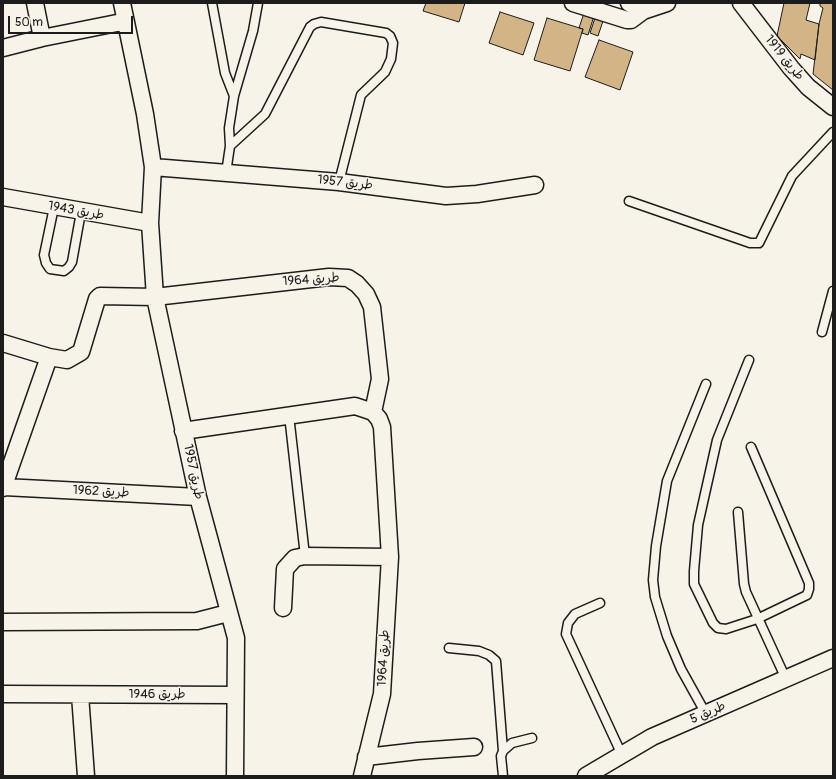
<!DOCTYPE html>
<meta charset="utf-8">
<style>
body{margin:0}
#map{position:relative;width:836px;height:779px;overflow:hidden;background:#f7f3e8;font-family:Pangolin,sans-serif}
canvas{display:block}
.frame{position:absolute;inset:0;border:4px solid #1c1c1c;pointer-events:none}
.scale{position:absolute;left:8px;top:16px;width:125px;height:18px;box-sizing:border-box;border:2px solid #1c1c1c;border-top:0;padding-left:5px;font-size:12px;line-height:14px;white-space:nowrap;color:#1c1c1c;-webkit-text-stroke:3px #f7f3e8;paint-order:stroke}
</style>
<div id="map">
<canvas width="836" height="779"></canvas>
<div class="frame"></div>
<div class="scale">50 m</div>
</div>
<script>
const g = document.querySelector('canvas').getContext('2d');
g.lineJoin = 'round';
function paint(path, color) { g.fillStyle = color; g.fill(path, 'evenodd'); }
const shape = rows => new Path2D(rows.map(r => 'M' + r).join(''));
function strokePath(path, color, width, dash) { g.strokeStyle = color; g.lineWidth = width; g.lineCap = dash ? 'butt' : 'round'; g.setLineDash(dash || []); g.stroke(path); }
function write(font, color, halo, rows, align = 'center') {
  g.font = font + ' Pangolin,"Playpen Sans Arabic",sans-serif'; g.lineWidth = 3; g.setLineDash([]); g.textBaseline = 'middle'; g.strokeStyle = halo; g.fillStyle = color; for (const [text, x, y, turn = 0] of rows) {
    g.save(); g.translate(x, y); g.rotate((+turn || 0) * Math.PI / 180); g.textAlign = isNaN(turn) ? turn : align; if (halo) g.strokeText(text, 0, 0); g.fillText(text, 0, 0); g.restore();
  }
}
const building = shape([
 [426,3,465,3,459,22,423,11,426,3],
 [784,3,810,3,806,20,819,24,815,60,801,54,800,59,777,36,784,3],
 [820,3,833,3,833,90,813,74,819,24,823,8,820,6,820,3],
 [500,12,534,23,523,55,489,43,500,12],
 [584,13,594,16,588,35,582,33,583,29,579,28,584,13],
 [547,18,583,29,570,71,534,60,547,18],
 [595,18,603,21,598,36,590,33,595,18],
 [599,40,633,52,620,90,585,77,599,40]
]);
const service = shape([
 [212,3,225,73,234,96],
 [230,146,265,114,310,27,314,24,321,22,386,33,390,36,393,43,391,59,385,72,361,95,339,182],
 [226,173,230,146,229,128,234,96,253,31,258,3],
 [629,201,750,243,759,243,792,176,833,132],
 [54,207,44,255,46,263,50,269,64,271,69,267,72,262,81,212],
 [822,332,833,291],
 [749,360,717,440,698,525,694,571,694,584,713,623,718,628,726,629,757,619,807,595,809,589,809,583,751,447],
 [706,384,667,481,656,546,653,580,655,597,667,636,681,669,706,714],
 [289,415,305,556],
 [738,512,744,584,746,592,786,679],
 [600,603,575,614,568,623,566,634,622,755],
 [449,648,479,651,489,655,496,661,503,751],
 [503,776,501,756,503,751,512,743,532,738]
]);
const minor = shape([
 [35,3,42,38],
 [122,3,145,114,153,167,150,223,155,297,198,497,236,638,235,776],
 [573,3,627,20,631,20,643,11],
 [629,3,643,11,667,3],
 [741,3,791,68,808,87,833,107],
 [3,48,42,38,117,23,126,23],
 [153,167,339,182,446,196,477,194,535,185],
 [3,197,150,223],
 [3,343,49,357,67,360,81,352,97,299,100,296,155,297,329,277,348,278,357,284,366,294,372,307,380,379,373,412],
 [183,431,355,406,373,412,379,419,382,427,390,557,382,694,362,776],
 [4,487,198,497],
 [3,488,49,357],
 [283,608,285,569,295,558,305,556,390,557],
 [3,622,197,621,228,613],
 [3,694,235,695],
 [80,695,86,776],
 [366,757,418,751,474,747],
 [586,776,652,737,833,658]
]);
const streetNames = [
 ["طريق 1919",784,58,51],
 ["طريق 1957",345,183,6],
 ["طريق 1943",76,211,10],
 ["طريق 1964",311,280,-4],
 ["طريق 1957",193,472,78],
 ["طريق 1962",101,492,3],
 ["طريق 1964",384,658,-87],
 ["طريق 1946",157,695],
 ["طريق 5",708,713,-24]
];
paint(building, '#d2b486');
strokePath(building, '#1c1c1c', 1);
strokePath(service, '#1c1c1c', 11);
strokePath(minor, '#1c1c1c', 19);
strokePath(service, '#f7f3e8', 8);
strokePath(minor, '#f7f3e8', 16);
write('13px', '#1c1c1c', '#f7f3e8', streetNames);
</script>
